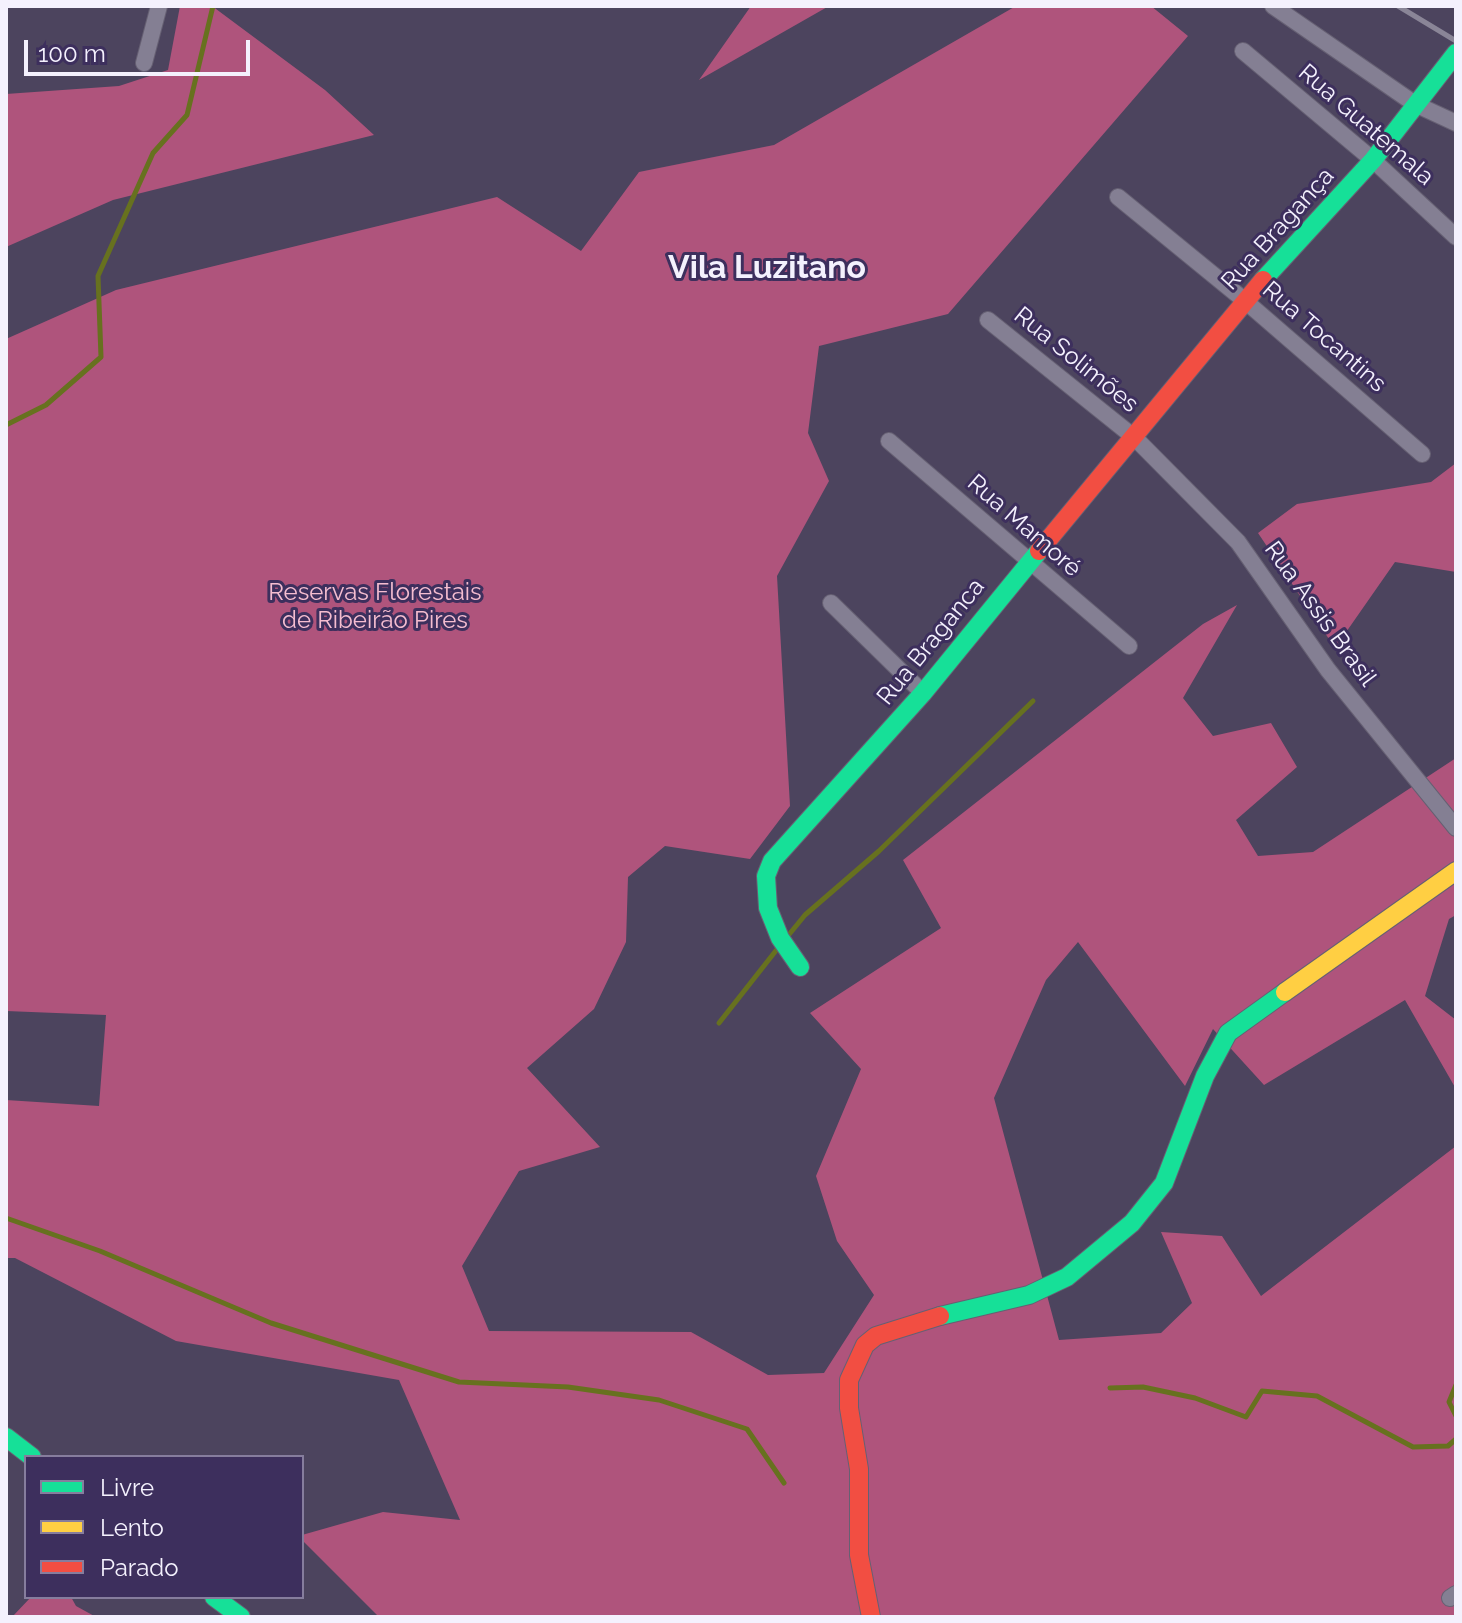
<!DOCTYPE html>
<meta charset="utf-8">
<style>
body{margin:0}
#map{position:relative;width:1462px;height:1623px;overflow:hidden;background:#4c445e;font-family:Raleway,sans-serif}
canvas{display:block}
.frame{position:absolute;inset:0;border:8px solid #f4f1fd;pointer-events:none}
.legend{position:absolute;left:24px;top:1455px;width:280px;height:144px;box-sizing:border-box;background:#3d2f5d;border:2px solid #867d9d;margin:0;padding:10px 14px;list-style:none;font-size:24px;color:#f4f1fd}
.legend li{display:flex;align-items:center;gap:16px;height:40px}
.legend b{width:40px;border:2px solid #867d9d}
.scale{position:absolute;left:24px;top:40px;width:226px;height:36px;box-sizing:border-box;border:4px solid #f4f1fd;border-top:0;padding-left:10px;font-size:24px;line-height:28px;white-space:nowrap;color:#f4f1fd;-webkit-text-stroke:6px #3d2f5d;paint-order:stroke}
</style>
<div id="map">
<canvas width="1462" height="1623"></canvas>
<div class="frame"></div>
<ul class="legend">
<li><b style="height:10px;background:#16e098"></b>Livre</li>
<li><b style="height:10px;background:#ffcf43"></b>Lento</li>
<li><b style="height:10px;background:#f24e42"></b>Parado</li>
</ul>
<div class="scale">100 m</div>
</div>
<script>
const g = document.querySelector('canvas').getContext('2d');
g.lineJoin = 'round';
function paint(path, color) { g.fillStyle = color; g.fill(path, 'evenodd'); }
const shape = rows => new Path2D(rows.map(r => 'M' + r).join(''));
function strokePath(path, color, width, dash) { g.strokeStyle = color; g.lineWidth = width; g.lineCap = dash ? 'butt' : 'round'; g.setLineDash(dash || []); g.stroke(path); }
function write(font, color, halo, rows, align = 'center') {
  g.font = font + ' Raleway,sans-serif'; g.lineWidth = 6; g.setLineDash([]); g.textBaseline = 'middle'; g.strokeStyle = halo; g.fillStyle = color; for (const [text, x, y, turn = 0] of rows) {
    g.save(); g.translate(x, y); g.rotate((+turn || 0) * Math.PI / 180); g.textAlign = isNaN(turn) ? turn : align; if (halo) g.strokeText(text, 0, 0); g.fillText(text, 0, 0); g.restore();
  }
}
const forest = shape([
 [180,6,212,6,325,90,374,135,113,200,6,247,6,94,119,86,168,70],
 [751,6,829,6,699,80],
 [1016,6,1151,6,1188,36,948,314,819,346,808,433,829,481,777,576,790,806,750,859,665,846,628,877,626,942,594,1009,527,1068,600,1147,519,1171,462,1266,489,1331,691,1332,768,1375,824,1373,874,1295,837,1241,816,1176,861,1069,810,1013,941,928,903,860,1203,624,1237,605,1183,698,1213,736,1271,723,1297,767,1236,820,1258,856,1313,852,1456,758,1456,915,1449,919,1425,996,1456,1020,1456,1089,1405,1000,1264,1085,1213,1029,1185,1086,1078,942,1046,980,994,1098,1059,1340,1161,1333,1192,1303,1161,1232,1222,1236,1261,1296,1456,1146,1456,1617,379,1617,302,1540,302,1535,383,1512,460,1520,399,1380,176,1341,15,1258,6,1258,6,1100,99,1106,106,1015,6,1011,6,339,116,290,497,197,581,251,639,172,774,145],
 [1456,463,1456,572,1395,562,1335,648,1258,533,1297,504,1431,482],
 [31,1597,71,1597,76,1606,96,1617,6,1617,13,1616]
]);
const stream = shape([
 [6,425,46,405,101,357,98,276,153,153,187,115,213,6],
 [787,937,805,915,879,851,1033,701],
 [719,1023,778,948],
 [6,1218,100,1251,271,1323,459,1382,568,1387,659,1400,747,1429,784,1483],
 [1456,1385,1449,1402,1456,1416],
 [1110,1388,1143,1387,1195,1398,1246,1417,1262,1391,1317,1396,1413,1447,1448,1446,1456,1439]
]);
const street = shape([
 [1273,6,1415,104,1456,123],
 [1243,51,1373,160,1456,237],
 [144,63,159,6],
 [1118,197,1244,300,1422,454],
 [988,320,1135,438,1238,542,1328,670,1456,828],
 [889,441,1129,646],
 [831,603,923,693],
 [1450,1598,1456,1594]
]);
const fast = shape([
 [1263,280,1373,160,1456,53],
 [800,967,780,938,768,908,766,876,772,861,923,693,1039,551],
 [940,1316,1029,1295,1067,1277,1132,1223,1164,1183,1205,1076,1228,1033,1285,992],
 [6,1437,32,1457],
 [214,1597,241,1617]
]);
const slow = shape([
 [1285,992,1456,871]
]);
const jam = shape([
 [1039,551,1263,280],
 [871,1617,859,1555,859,1469,849,1408,849,1380,865,1345,876,1336,940,1316]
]);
const rail = shape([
 [1398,6,1456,41]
]);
const streetNames = [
 ["Rua Guatemala",1366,125,41],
 ["Rua Bragança",1278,229,-48],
 ["Rua Tocantins",1324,337,41],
 ["Rua Solimões",1076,360,39],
 ["Rua Mamoré",1024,526,41],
 ["Rua Assis Brasil",1320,614,54],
 ["Rua Braganca",931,642,-51]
];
const parkNames = [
 ["Reservas Florestais",375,593],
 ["de Ribeirão Pires",375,621]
];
const districtNames = [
 ["Vila Luzitano",767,268]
];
paint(forest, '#af547c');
strokePath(stream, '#67711f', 5);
strokePath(street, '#666073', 18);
strokePath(fast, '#666073', 20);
strokePath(slow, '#666073', 20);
strokePath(jam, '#666073', 20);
strokePath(street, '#847f93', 16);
strokePath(fast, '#16e098', 18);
strokePath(slow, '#ffcf43', 18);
strokePath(jam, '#f24e42', 18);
strokePath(rail, '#8a8597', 5);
write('24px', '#f4f1fd', '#3d2f5d', streetNames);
write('24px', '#f5bdd0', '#3d2f5d', parkNames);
write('bold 32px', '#f4f1fd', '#3d2f5d', districtNames);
</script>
